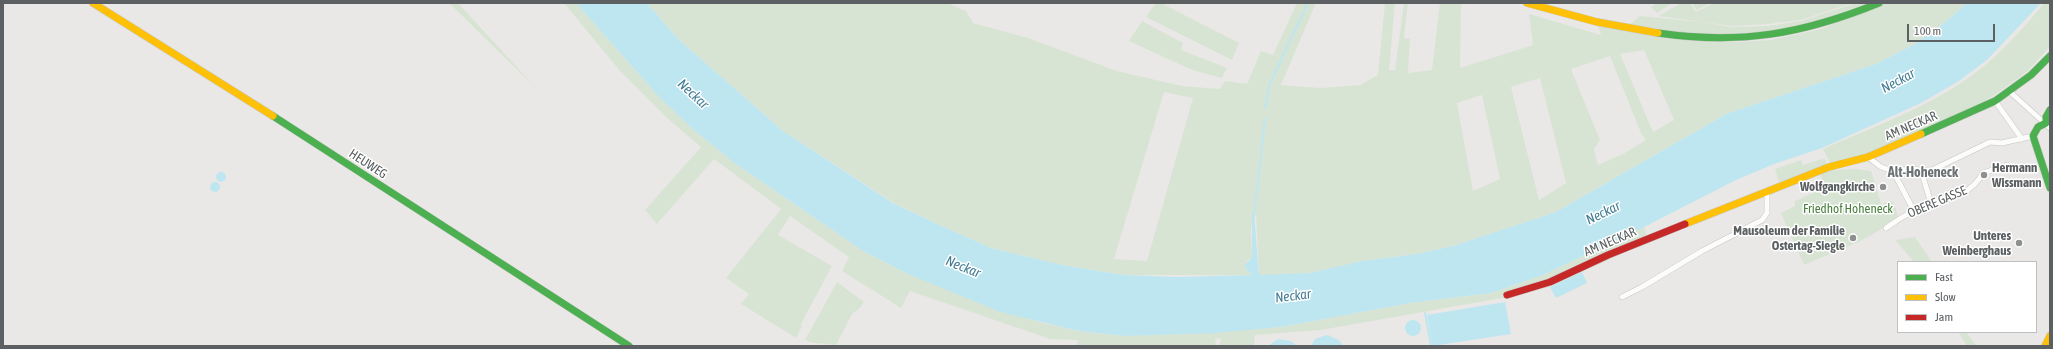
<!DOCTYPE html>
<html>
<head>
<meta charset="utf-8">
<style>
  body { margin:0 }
  #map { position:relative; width:2053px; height:349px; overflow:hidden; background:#eae8e6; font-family:"Asap Condensed",sans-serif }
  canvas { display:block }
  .frame { position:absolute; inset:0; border:4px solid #5c6062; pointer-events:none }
  .legend { position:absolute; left:1897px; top:261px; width:140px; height:72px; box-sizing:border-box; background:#fff; border:1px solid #bebfc0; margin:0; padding:5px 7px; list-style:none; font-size:12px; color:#5c6062 }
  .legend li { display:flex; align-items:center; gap:8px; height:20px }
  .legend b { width:20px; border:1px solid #bebfc0 }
  .scale { position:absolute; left:1907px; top:24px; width:88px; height:18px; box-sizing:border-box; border:2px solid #5c6062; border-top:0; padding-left:5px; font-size:12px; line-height:14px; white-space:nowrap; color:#5c6062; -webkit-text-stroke:3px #fff; paint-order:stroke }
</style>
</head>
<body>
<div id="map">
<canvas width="2053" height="349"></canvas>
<div class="frame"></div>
<ul class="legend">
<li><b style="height:5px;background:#4caf50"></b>Fast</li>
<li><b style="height:5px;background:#ffc107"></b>Slow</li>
<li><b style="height:5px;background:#c62828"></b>Jam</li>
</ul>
<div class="scale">100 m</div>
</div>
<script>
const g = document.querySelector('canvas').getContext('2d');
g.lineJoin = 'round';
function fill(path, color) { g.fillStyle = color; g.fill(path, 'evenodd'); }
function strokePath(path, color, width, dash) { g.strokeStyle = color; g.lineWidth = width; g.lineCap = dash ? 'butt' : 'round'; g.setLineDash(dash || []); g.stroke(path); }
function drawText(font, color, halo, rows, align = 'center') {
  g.font = font + ' "Asap Condensed",sans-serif'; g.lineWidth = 3; g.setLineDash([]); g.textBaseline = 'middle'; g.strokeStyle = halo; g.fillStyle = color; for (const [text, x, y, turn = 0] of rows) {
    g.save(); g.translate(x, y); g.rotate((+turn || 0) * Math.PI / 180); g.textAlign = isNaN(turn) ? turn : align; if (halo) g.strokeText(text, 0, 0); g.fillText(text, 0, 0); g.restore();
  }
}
fill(new Path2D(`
  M 449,3 L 458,3 L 535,87 Z
  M 564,3 L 576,3 L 660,98 L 694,130 L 733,162 L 863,251 L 908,274 L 1039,322 L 1079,331 L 1125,336 L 1281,327 L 1410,303 L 1491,293 L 1543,275 L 1644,227 L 1647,237 L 1626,246 L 1628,251 L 1548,287 L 1508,297 L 1321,330 L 1255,335 L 1254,346 L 1219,346 L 1221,338 L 1215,339 L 1216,346 L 1077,346 L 1078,340 L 1050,339 L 910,291 L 901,308 L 842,271 L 849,257 L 790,216 L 778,235 L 832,266 L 801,324 L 802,326 L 796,338 L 741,304 L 749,294 L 726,278 L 781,209 L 714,159 L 657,224 L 645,210 L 701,147 L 667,118 L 620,71 Z
  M 647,3 L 947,3 L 966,11 L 973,23 L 1028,38 L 1117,71 L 1182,86 L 1220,89 L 1225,81 L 1247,84 L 1261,51 L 1273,55 L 1297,3 L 1316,3 L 1281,85 L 1320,88 L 1360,85 L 1378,75 L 1385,3 L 1395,3 L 1389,70 L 1395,70 L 1404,3 L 1408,3 L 1404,38 L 1410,39 L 1408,73 L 1432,70 L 1440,3 L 1461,3 L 1460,68 L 1533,45 L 1529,14 L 1601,35 L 1598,26 L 1669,39 L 1736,42 L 1771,40 L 1821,29 L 1885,3 L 1967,3 L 1944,23 L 1915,44 L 1876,64 L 1726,114 L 1556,212 L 1453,246 L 1417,254 L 1362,261 L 1310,273 L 1264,276 L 1259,275 L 1256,214 L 1251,228 L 1252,257 L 1247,261 L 1246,270 L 1252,275 L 1124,275 L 1062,265 L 991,248 L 933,222 L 894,203 L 783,131 L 678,39 ZM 1644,50 L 1674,120 L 1653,132 L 1620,54 ZM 1610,56 L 1641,133 L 1646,140 L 1623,154 L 1598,165 L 1594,149 L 1600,140 L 1571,69 ZM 1540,78 L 1566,183 L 1539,200 L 1511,87 ZM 1164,92 L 1193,98 L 1147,261 L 1114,259 ZM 1482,95 L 1500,179 L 1473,191 L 1457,103 Z
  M 1156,3 L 1161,3 L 1239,43 L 1232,60 L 1146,17 Z
  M 1657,3 L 1672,3 L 1657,13 L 1651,7 Z
  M 1681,3 L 1690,3 L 1696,12 L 1714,3 L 1852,3 L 1801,20 L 1767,24 L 1732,26 L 1659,16 Z
  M 1692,3 L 1711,3 L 1697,10 Z
  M 1856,3 L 1868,3 C 1820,28 1759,37 1705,34 C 1680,33 1654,28 1630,24 L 1640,16 L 1702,22 L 1732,27 L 1767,26 L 1801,21 Z
  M 2044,3 L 2050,3 L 2050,46 L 2028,71 L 1979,106 L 1869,153 L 1831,165 L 1823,149 C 1880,124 1943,102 1990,61 C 2009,44 2028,23 2044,3 Z
  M 1142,21 L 1183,43 L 1181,50 L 1227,68 L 1222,78 L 1192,70 L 1129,41 Z
  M 1825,158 L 1827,166 L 1779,182 L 1775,169 L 1801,160 L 1803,165 Z
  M 1857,169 L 1871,171 L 1884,213 L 1884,203 L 1893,201 L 1898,216 C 1872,240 1836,251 1804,265 L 1781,213 L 1795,206 L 1795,201 L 1824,188 L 1820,173 L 1833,170 Z
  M 1915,237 L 1932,262 L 1914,262 L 1895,240 Z
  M 837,282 L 864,302 L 860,308 L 852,314 L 836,345 C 826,343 813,345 805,340 Z
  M 1958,332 L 1966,332 L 1976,345 L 1967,346 Z`), '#d8e4d3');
fill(new Path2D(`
  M 576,3 L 647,3 L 678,39 L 783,131 L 893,203 L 933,222 L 991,248 L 1062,265 L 1124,275 L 1178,277 L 1252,275 L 1246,270 L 1245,265 L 1252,257 L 1252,213 L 1254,212 L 1259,275 L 1310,273 L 1362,261 L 1417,254 L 1453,246 L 1556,212 L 1726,114 L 1876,64 L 1915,44 L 1944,23 L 1967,3 L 2041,3 L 1987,60 L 1959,81 L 1921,103 L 1822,148 L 1774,164 L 1736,180 L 1644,227 L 1543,275 L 1491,293 L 1410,303 L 1281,327 L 1215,333 L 1125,336 L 1079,331 L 1000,312 L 908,274 L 863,251 L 733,162 L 694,130 L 660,98 Z
  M216 177a5 5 0 1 1 10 0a5 5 0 1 1-10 0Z
  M210 187a5 5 0 1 1 10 0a5 5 0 1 1-10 0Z
  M 1582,272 L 1587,283 L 1556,298 L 1550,287 Z
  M 1505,302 L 1511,334 L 1432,346 L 1427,315 Z
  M1405 328a8 8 0 1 1 16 0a8 8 0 1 1-16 0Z
  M 1327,335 L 1339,340 L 1343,346 L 1311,346 L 1315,339 Z
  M 1278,339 L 1291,341 L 1297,346 L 1268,346 Z`), '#bee6f0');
strokePath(new Path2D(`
  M 1265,108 L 1269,85 L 1308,3
  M 1254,215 L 1265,119
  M 1425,313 L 1431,346`), '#bee6f0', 2);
const street = new Path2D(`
  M 2009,91 L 2050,128
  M 1995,101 L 2022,139
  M 1868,157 L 1881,167 L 1893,171 L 1910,169 L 1930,171 L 1990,142 L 2002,143 L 2033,136
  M 1921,170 L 1932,207
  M 1893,171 L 1914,211
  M 1886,228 C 1895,222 1903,216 1912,212 C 1937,201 1968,200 1983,173 L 2007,165
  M 1622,297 L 1642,287 L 1702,251 L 1762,220 L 1767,213 L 1767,191`);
const fast = new Path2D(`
  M 1658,33 C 1740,45 1803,34 1879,3
  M 2050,110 L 2046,117 L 2046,123 L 2038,127 L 2033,136 L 2050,188
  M 273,116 L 629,346
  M 1921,134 L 1995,101 L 2031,75 L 2050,56`);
const slow = new Path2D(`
  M 93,3 L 273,116
  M 1527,3 L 1597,22 L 1658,33
  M 1685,224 L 1829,167 L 1868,157 L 1921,134
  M 2045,346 L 2050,336`);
const jam = new Path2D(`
  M 1507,295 L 1550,282 L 1608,255 L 1685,224`);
strokePath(street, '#c7c6c5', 6);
strokePath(fast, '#c6c6c6', 8);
strokePath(slow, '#c6c6c6', 8);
strokePath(jam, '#c6c6c6', 8);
strokePath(street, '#fcfcfb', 5);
strokePath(fast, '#4caf50', 7);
strokePath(slow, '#ffc107', 7);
strokePath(jam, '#c62828', 7);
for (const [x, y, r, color] of [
  [1984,175,4,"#8e9090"],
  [1883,187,4,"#8e9090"],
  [1853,238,4,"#8e9090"],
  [2019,243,4,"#8e9090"]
]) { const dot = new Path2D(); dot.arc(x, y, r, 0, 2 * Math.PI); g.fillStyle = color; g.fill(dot); strokePath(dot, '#fff', 1.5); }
drawText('13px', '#5c6062', '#fff', [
  ["AM NECKAR",1911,126,-23],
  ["HEUWEG",368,164,33],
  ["OBERE GASSE",1937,202,-23],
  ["AM NECKAR",1610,242,-23]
]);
drawText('bold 13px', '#5c6062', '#fff', [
  ["Hermann",1992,168,"left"],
  ["Wissmann",1992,183,"left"],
  ["Wolfgangkirche",1875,187],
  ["Mausoleum der Familie",1845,231],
  ["Ostertag-Siegle",1845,246],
  ["Unteres",2011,236],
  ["Weinberghaus",2011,251]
], 'right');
drawText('13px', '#497f3e', '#fff', [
  ["Friedhof Hoheneck",1848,209]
]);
drawText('italic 14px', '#437d94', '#fff', [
  ["Neckar",1898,81,-28],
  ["Neckar",693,94,43],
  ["Neckar",1603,213,-26],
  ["Neckar",963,267,22],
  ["Neckar",1293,296,-7]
]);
drawText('bold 14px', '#6d7274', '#fff', [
  ["Alt-Hoheneck",1923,173]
]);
</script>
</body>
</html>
